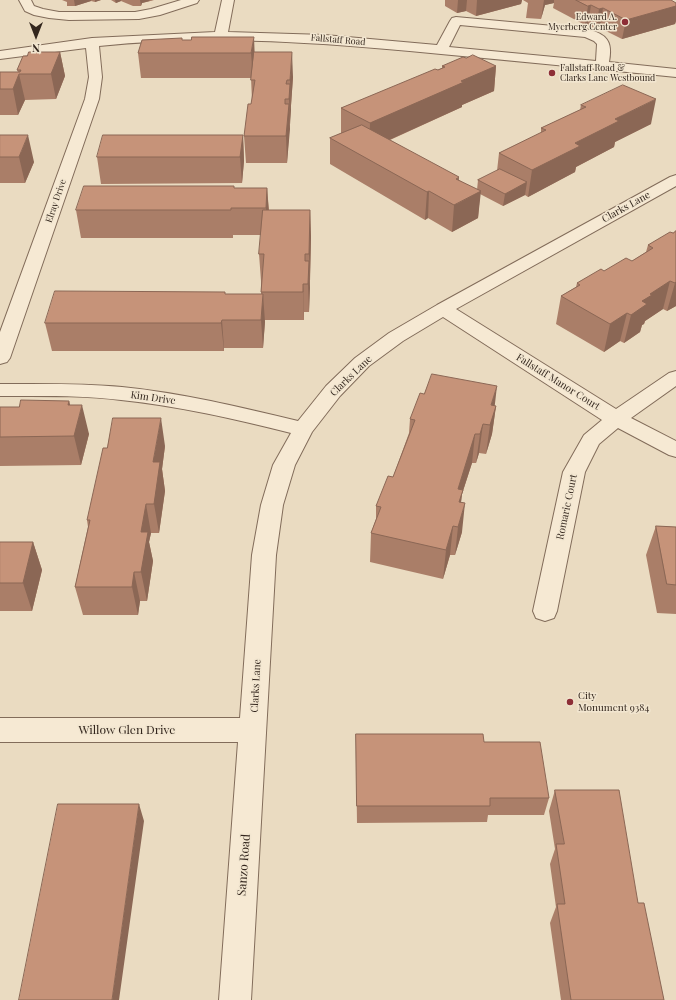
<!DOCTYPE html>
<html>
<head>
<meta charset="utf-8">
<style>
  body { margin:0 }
  #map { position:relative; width:676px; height:1000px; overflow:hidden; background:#eadbc1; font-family:"Playfair Display",serif }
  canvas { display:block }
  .north { position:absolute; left:16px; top:16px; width:40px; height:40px; -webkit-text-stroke:3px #f2e6d0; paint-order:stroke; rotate:180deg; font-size:11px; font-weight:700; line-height:16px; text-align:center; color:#33261d }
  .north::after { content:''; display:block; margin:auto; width:14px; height:18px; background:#33261d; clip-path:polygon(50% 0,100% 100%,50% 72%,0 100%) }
</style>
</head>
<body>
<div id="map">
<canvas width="676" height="1000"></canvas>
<div class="north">N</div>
</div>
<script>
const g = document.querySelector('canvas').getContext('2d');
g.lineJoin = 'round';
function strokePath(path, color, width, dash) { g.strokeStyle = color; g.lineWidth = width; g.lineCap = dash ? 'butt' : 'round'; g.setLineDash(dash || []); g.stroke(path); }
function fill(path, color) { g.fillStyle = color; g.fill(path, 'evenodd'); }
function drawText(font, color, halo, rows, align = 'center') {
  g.font = font + ' "Playfair Display",serif'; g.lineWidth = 3; g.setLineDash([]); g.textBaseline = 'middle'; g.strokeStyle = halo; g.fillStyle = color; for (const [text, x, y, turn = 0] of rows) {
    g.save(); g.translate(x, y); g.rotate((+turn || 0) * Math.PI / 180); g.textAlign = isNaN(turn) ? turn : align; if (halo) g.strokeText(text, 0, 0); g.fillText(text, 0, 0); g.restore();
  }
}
const minor = new Path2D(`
  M 19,0 L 31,0 L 34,6 L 43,9 L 59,12 L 135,12 L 151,9 L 181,0 L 199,0 L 197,3 L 160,15 L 139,19 L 69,20 L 49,18 L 34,15 L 25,11 Z
  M 222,0 L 234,0 L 228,32 L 325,35 L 437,45 L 450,21 L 452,18 L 456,17 L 586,29 C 607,34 613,41 609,62 L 676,69 L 676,77 C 598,69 519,61 441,54 C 325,43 216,34 99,46 L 102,77 L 99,99 L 10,358 L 7,362 L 0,364 L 0,332 L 85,99 L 89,77 L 86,48 L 0,59 L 0,51 L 92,38 L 215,32 ZM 460,25 L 585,37 L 594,41 L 597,44 L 596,61 L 449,47 Z
  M 676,175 L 676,186 L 456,309 L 616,409 L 669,373 L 676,371 L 676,386 L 631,418 L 676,441 L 676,457 L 669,455 L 618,428 L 599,444 L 585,472 L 557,611 L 554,618 L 545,621 L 536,618 L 533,611 L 563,472 L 584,435 L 602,420 L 443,317 L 403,341 L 369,366 L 340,396 L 312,432 L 295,465 L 283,505 L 276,555 L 251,1000 L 219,1000 L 238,742 L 0,742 L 0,718 L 240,718 L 252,555 L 261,505 L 273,465 L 291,433 C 235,419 179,406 121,400 C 81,395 40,396 0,396 L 0,384 C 41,384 81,383 122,387 C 182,393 240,407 298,421 L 326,386 L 355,358 L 389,333 L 437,305 L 670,177 Z`);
strokePath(minor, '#826c5a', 2);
fill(minor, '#f6e9d3');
fill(new Path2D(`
  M 62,0 L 101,0 L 95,2 L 91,1 L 75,6 L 67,6 L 67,2 Z
  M 111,0 L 154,0 L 151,1 L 150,1 L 142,3 L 141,6 L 133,6 L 121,1 L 116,3 Z
  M 445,0 L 522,0 L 521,4 L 476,16 L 466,11 L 457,13 L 445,6 Z
  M 523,0 L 627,0 L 676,3 L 676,21 L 675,24 L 622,39 L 600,28 L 596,29 L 588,25 L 585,25 L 553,8 L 554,3 L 545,5 L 541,19 L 526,18 L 528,3 Z
  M 182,40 L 254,52 L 293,77 L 287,163 L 246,163 L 244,136 L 252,100 L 251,78 L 141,78 L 138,53 Z
  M 60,52 L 65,76 L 56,99 L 25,100 L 18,115 L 0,115 L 0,72 L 18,72 L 17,70 L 27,56 Z
  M 466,58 L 496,66 L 494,91 L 462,105 L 462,107 L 390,140 L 459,180 L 477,190 L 478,180 L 497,171 L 499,153 L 541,133 L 541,128 L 580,110 L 581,105 L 651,124 L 615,142 L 614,147 L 576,167 L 575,172 L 528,197 L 525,195 L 503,206 L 480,194 L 478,218 L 452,232 L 428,218 L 425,220 L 330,164 L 330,138 L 341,133 L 341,108 L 442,68 L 442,66 Z
  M 0,135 L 34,162 L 25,183 L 0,183 Z
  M 243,135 L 244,161 L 242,183 L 101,184 L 97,157 Z
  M 234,188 L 267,188 L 269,210 L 310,210 L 311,237 L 309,312 L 304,312 L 304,320 L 265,320 L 263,348 L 224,348 L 224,351 L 52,351 L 45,323 L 225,294 L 261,294 L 261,281 L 259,254 L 261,235 L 233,235 L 233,238 L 81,238 L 76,210 Z
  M 676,231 L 676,306 L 667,311 L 663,309 L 645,321 L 644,324 L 642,325 L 640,332 L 624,343 L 620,341 L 604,352 L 556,324 L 561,296 L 576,287 L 577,283 L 604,271 L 632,261 L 646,252 L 648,245 Z
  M 69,401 L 70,405 L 89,434 L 81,465 L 0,466 L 0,407 L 19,407 Z
  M 495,406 L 496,406 L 492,434 L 486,454 L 479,453 L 476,463 L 472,463 L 462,494 L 461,502 L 462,532 L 455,555 L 450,555 L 443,579 L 370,562 L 371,533 L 376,519 L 376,506 L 393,477 L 409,433 L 410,419 Z
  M 165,446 L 162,469 L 165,491 L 159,533 L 151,533 L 149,542 L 153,561 L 147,601 L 140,601 L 138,615 L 83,615 L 75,587 L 88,527 L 87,520 Z
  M 656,526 L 676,527 L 676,614 L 657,613 L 646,555 Z
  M 0,542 L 33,542 L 42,570 L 32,611 L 0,611 Z
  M 356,734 L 484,742 L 549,798 L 544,815 L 488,815 L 487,822 L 357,823 L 356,752 Z
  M 555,790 L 638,903 L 664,1000 L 561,1000 L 550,923 L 556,907 L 550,864 L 555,849 L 549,811 Z`), '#aa7e68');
fill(new Path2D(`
  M 74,0 L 91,0 L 91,1 L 75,6 Z
  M 95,0 L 101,0 L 95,2 Z
  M 115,0 L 121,0 L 121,1 L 116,3 Z
  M 140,0 L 149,0 L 150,1 L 142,3 L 141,6 Z
  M 458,0 L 467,0 L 466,11 L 457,13 Z
  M 477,0 L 522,0 L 521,4 L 476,16 Z
  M 544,0 L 554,0 L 554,3 L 545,5 L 541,19 Z
  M 591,5 L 588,25 L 585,25 L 588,6 Z
  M 676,6 L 676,21 L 675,24 L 622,39 L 626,20 Z
  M 603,8 L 600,28 L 596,29 L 599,9 Z
  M 254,37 L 255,62 L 253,78 L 251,53 Z
  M 60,52 L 65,76 L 56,99 L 51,74 Z
  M 292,52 L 293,77 L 291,105 L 290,80 Z
  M 496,66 L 494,91 L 462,105 L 462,107 L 369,149 L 370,123 L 461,81 Z
  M 19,74 L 25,100 L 18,115 L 13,89 Z
  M 290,84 L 291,110 L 290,125 L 289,99 Z
  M 656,99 L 651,124 L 615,142 L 614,147 L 576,167 L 575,172 L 528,197 L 532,170 L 615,119 Z
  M 289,104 L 290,129 L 287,163 L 286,136 Z
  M 28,135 L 34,162 L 25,183 L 19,157 Z
  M 243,135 L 244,161 L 242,183 L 240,157 Z
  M 459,177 L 457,204 L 481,191 L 478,218 L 452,232 L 456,179 Z
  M 527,182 L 525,195 L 503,206 L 505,194 Z
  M 267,188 L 269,215 L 267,235 L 266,208 Z
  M 429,191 L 428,218 L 425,220 L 427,192 Z
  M 310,210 L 311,237 L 310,282 L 309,254 Z
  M 309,261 L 310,288 L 309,312 L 308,284 Z
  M 670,281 L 663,309 L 645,321 L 644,324 L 642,325 L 640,332 L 624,343 L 631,315 L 642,301 L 650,294 Z
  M 676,282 L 676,306 L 667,311 L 675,283 Z
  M 303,284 L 304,312 L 304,320 L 303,292 Z
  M 263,294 L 265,322 L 263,348 L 261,320 Z
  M 627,313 L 620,341 L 604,352 L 610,324 Z
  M 222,320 L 224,348 L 224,351 L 221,323 Z
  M 497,386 L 494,412 L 496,406 L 492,434 L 486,454 L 490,425 L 491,405 Z
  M 69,401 L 76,428 L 82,405 L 89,434 L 81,465 L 74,436 L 68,405 Z
  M 161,418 L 165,446 L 162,469 L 165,491 L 159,533 L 154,504 L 153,462 Z
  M 483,424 L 479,453 L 476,463 L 480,434 Z
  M 475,434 L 472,463 L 462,494 L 459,518 L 458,489 Z
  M 465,503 L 462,532 L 455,555 L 458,527 Z
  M 146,504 L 151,533 L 149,542 L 153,561 L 147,601 L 141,572 L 141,532 Z
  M 453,526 L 450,555 L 443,579 L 446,550 Z
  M 33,542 L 42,570 L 32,611 L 23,583 Z
  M 134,572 L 140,601 L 138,615 L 132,587 Z
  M 139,804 L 144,821 L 119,1000 L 112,1000 Z`), '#8b6755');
const building = new Path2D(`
  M 576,0 L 671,0 L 676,3 L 676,6 L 626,20 L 603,8 L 599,9 L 591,5 L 588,6 Z
  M 192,37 L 254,37 L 251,53 L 138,53 L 142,40 L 182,38 L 182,40 L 191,40 Z
  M 29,52 L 60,52 L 51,74 L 19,74 L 13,89 L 0,89 L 0,72 L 20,72 L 21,70 L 17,70 L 23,56 L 27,56 Z
  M 254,52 L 292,52 L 290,80 L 287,80 L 286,84 L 290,84 L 289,99 L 285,99 L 285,104 L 289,104 L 286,136 L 244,136 L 248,104 L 251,104 L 255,80 L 251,80 Z
  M 473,55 L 496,66 L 461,81 L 464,82 L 370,123 L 341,108 L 435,69 L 438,70 L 445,67 L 442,66 L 463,57 L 466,58 Z
  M 623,85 L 656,99 L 615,119 L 619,121 L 575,143 L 580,146 L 532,170 L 499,153 L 546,130 L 541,128 L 586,107 L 581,105 Z
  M 362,125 L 459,177 L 456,179 L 481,191 L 454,205 L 429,191 L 427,192 L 330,138 Z
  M 0,135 L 28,135 L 19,157 L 0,157 Z
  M 103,135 L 243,135 L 240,157 L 97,157 Z
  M 500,169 L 527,182 L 505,194 L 478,180 Z
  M 84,186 L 234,186 L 234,188 L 267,188 L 266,208 L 231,208 L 231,210 L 76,210 Z
  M 263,210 L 310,210 L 309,254 L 305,254 L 305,261 L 309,261 L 308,284 L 303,284 L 303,292 L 261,292 L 264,254 L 259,254 Z
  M 676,231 L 676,282 L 675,283 L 670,281 L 650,294 L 652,295 L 642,301 L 647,304 L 631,315 L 627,313 L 610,324 L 561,296 L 580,285 L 577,283 L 601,269 L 604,271 L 626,258 L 632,261 L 653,248 L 648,245 L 670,232 L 673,233 Z
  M 55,291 L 225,292 L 225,294 L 263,294 L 261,320 L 222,320 L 221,323 L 45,323 Z
  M 432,374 L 497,386 L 491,405 L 496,406 L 490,425 L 483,424 L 480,434 L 475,434 L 458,489 L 463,490 L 459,502 L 465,503 L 458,527 L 453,526 L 446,550 L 371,533 L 381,507 L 376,506 L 388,476 L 393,477 L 415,420 L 410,419 L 420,393 L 424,394 Z
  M 21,400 L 69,401 L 68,405 L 82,405 L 74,436 L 0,437 L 0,407 L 19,407 Z
  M 113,418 L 161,418 L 153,462 L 160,462 L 154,504 L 146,504 L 141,532 L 148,532 L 141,572 L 134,572 L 132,587 L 75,587 L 90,520 L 87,520 L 103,448 L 107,448 Z
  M 656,526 L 676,527 L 676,585 L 667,584 Z
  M 0,542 L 33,542 L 23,583 L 0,583 Z
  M 356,734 L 483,734 L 484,742 L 540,742 L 549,798 L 490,798 L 490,806 L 357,806 Z
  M 555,790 L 619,790 L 638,903 L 644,903 L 664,1000 L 571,1000 L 557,904 L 565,904 L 556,844 L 564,844 Z
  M 58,804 L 139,804 L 112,1000 L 19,1000 Z`);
fill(building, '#c69379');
strokePath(building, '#8b6755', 1);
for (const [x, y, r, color] of [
  [625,22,4,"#8d2e36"],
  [552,73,4,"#8d2e36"],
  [570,702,4,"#8d2e36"]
]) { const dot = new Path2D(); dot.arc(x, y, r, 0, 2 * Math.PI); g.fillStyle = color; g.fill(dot); strokePath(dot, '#f2e6d0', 1.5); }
drawText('9px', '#33261d', '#f2e6d0', [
  ["Edward A.",617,17],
  ["Myerberg Center",617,27],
  ["Fallstaff Road &",560,68,"left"],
  ["Clarks Lane Westbound",560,78,"left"]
], 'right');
drawText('9px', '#33261d', '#f2e6d0', [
  ["Fallstaff Road",338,40,5],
  ["Elray Drive",56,201,-71]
]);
drawText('10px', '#33261d', '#f2e6d0', [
  ["Clarks Lane",626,207,-29],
  ["Clarks Lane",351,376,-44],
  ["Fallstaff Manor Court",558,382,32],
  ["Kim Drive",153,398,8],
  ["Romaric Court",567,507,-78],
  ["Clarks Lane",256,686,-87]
]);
drawText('10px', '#33261d', '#f2e6d0', [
  ["City",578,696],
  ["Monument 9384",578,708]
], 'left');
drawText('12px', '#33261d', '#f2e6d0', [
  ["Willow Glen Drive",127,730],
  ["Sanzo Road",244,865,-86]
]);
</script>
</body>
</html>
